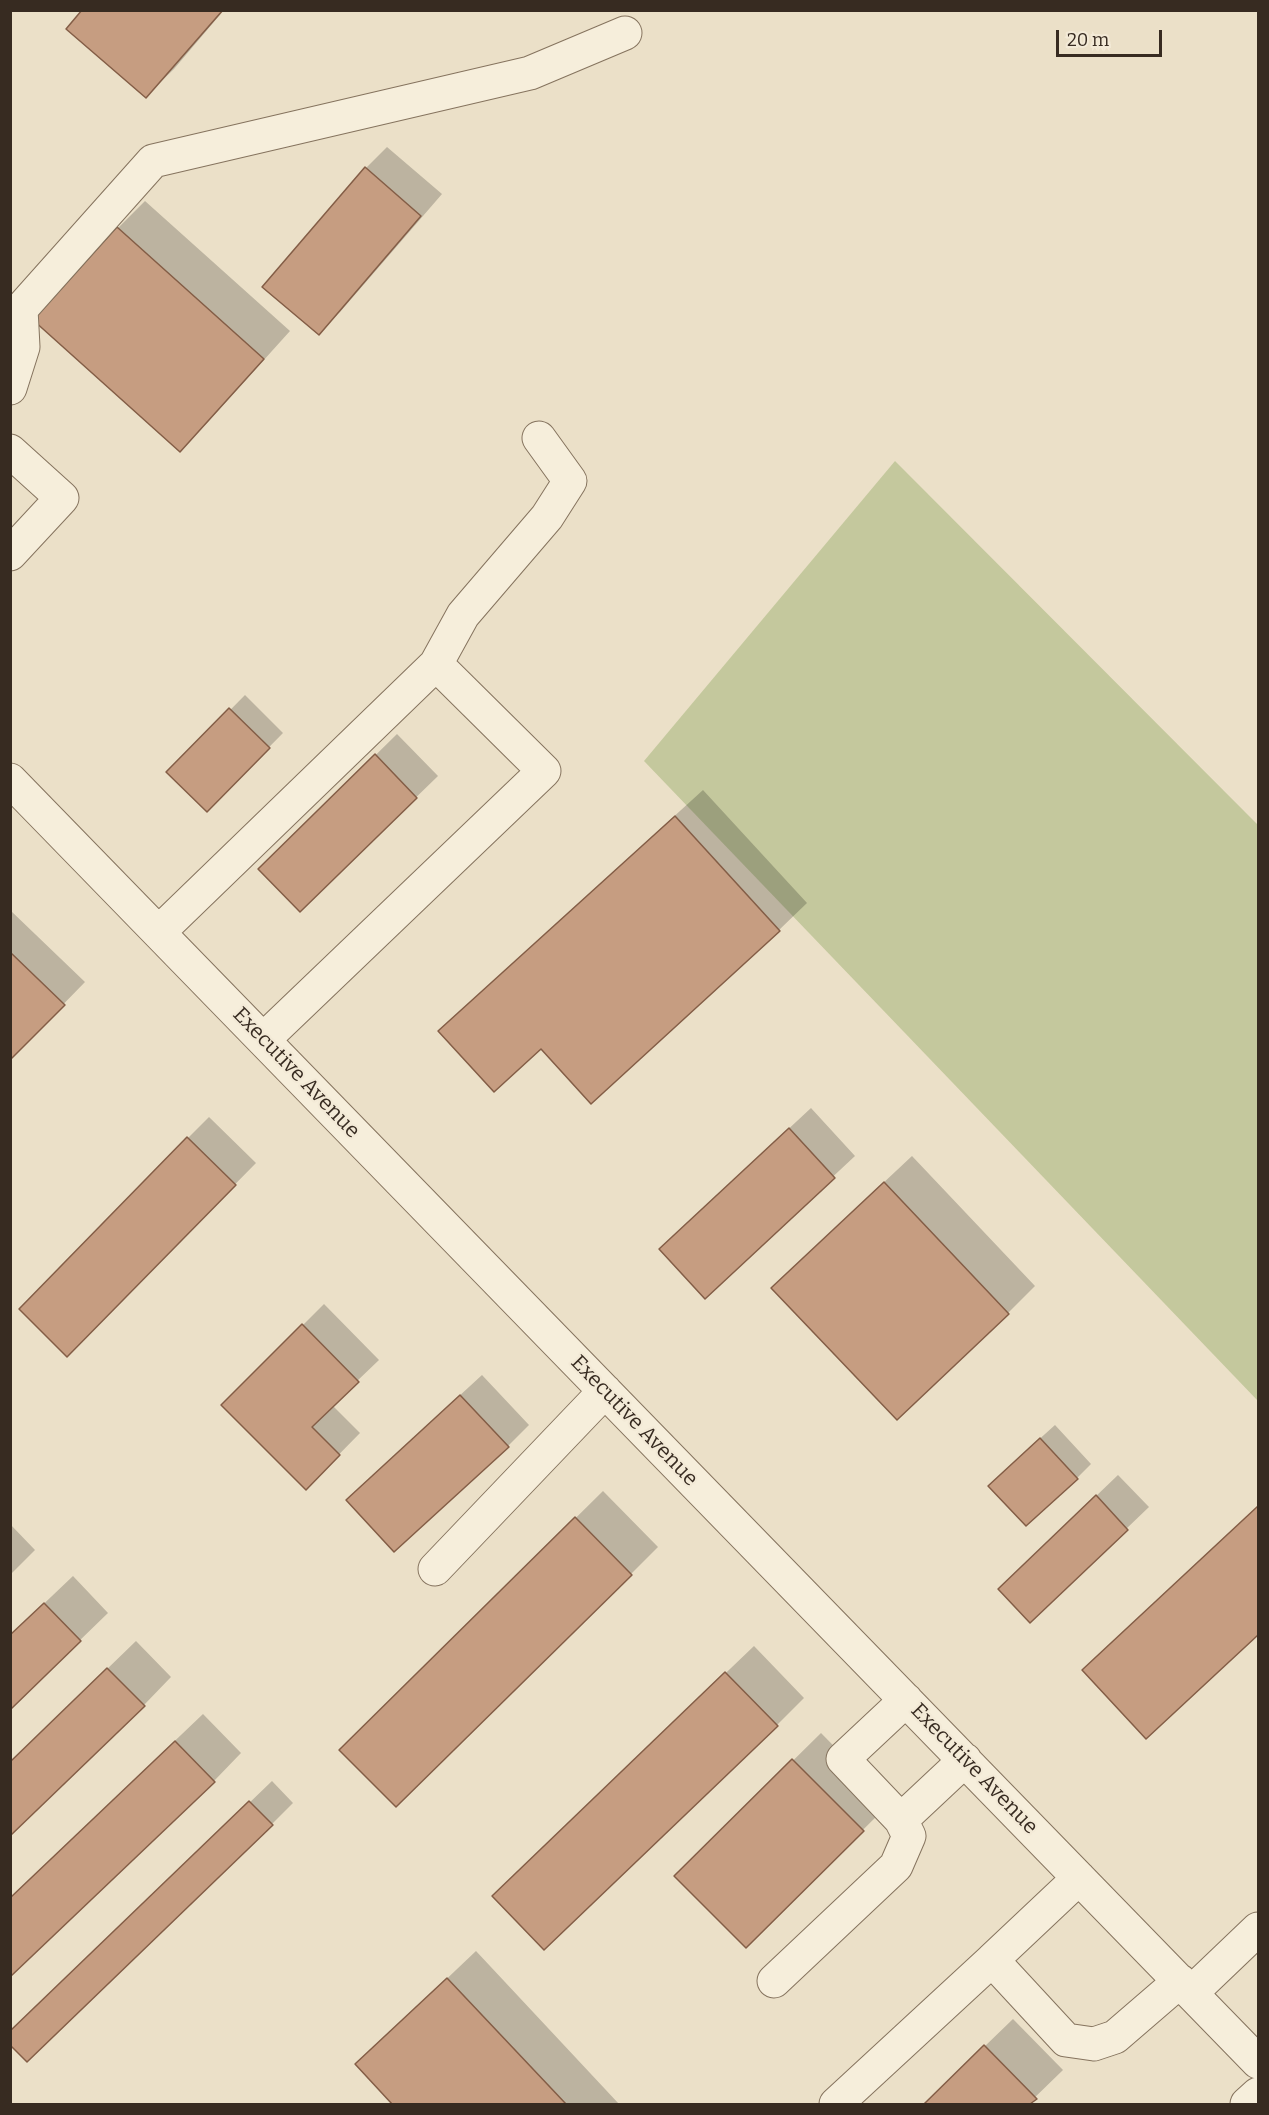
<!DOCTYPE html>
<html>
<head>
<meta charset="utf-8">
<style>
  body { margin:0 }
  #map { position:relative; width:1269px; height:2115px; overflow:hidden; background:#ebe0c8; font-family:Bitter,serif }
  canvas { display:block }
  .frame { position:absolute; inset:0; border:12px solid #372b21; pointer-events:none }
  .scale { position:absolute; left:1056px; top:30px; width:106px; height:27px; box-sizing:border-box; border:3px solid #372b21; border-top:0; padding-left:8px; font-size:18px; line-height:21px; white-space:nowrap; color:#372b21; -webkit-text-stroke:4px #f3ead7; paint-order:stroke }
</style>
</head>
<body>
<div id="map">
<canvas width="1269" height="2115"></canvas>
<div class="frame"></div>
<div class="scale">20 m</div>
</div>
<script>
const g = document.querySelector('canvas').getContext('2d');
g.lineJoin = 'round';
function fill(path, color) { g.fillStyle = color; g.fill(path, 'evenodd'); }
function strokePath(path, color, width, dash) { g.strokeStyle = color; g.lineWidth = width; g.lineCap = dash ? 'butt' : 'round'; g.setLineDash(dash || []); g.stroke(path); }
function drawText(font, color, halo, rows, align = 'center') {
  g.font = font + ' Bitter,serif'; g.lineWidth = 4.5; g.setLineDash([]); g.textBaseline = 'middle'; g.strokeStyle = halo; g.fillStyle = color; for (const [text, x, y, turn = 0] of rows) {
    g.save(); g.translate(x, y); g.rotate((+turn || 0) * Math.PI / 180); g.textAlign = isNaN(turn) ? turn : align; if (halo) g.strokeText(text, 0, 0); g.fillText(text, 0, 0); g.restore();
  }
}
fill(new Path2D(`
  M 895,461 L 1258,825 L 1258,1401 L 644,761 Z`), '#c4c89d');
fill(new Path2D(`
  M 84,10 L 224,10 L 174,69 L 146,96 Z
  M 387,147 L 442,194 L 340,312 L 318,333 L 366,168 Z
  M 145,201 L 290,331 L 207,423 L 180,450 L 118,228 Z
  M 245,695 L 283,733 L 207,810 L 169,772 Z
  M 397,734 L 438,776 L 300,910 L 260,869 Z
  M 703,790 L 807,903 L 779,930 L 591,1102 L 541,1047 L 440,1031 L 468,1004 Z
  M 10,910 L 85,982 L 10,1059 Z
  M 811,1108 L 855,1156 L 705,1296 L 682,1228 Z
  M 209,1117 L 256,1163 L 67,1355 L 188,1138 Z
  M 912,1156 L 1035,1286 L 1008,1313 L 801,1260 Z
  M 324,1304 L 379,1360 L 332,1405 L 360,1433 L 306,1488 L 223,1405 Z
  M 482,1375 L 529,1425 L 508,1446 L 369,1479 Z
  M 1055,1425 L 1091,1464 L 1077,1478 L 1004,1471 Z
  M 1118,1475 L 1149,1507 L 1030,1621 L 1021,1568 Z
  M 603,1491 L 658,1547 L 631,1574 L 341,1750 Z
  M 1258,1506 L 1258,1633 L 1146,1737 L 1084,1670 Z
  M 10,1524 L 35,1550 L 10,1575 Z
  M 73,1576 L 108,1613 L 10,1708 L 10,1636 Z
  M 136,1641 L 171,1677 L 144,1705 L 10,1763 Z
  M 754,1646 L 804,1698 L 777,1725 L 522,1868 Z
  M 203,1714 L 241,1753 L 214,1781 L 10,1898 Z
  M 821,1733 L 890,1803 L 746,1946 L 676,1876 Z
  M 272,1781 L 293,1803 L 272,1824 L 27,2017 Z
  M 476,1951 L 619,2104 L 394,2104 L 357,2064 Z
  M 1013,2019 L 1063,2070 L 1028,2104 L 925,2104 Z`), '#0003');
const building = new Path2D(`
  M 82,10 L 223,10 L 146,98 L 66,29 Z
  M 365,167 L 421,216 L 319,335 L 262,287 Z
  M 117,227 L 264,359 L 180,452 L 33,320 Z
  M 229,708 L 270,748 L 207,812 L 166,772 Z
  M 375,754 L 417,798 L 300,912 L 258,869 Z
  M 675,816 L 780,931 L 591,1104 L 541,1049 L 494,1092 L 438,1031 Z
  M 10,952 L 65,1005 L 10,1060 Z
  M 789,1128 L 835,1178 L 705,1299 L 659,1249 Z
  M 187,1137 L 236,1185 L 67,1357 L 19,1309 Z
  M 884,1182 L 1009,1314 L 897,1420 L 771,1288 Z
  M 302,1324 L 359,1382 L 312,1427 L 340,1455 L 306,1490 L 221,1405 Z
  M 460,1395 L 509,1447 L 394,1552 L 346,1500 Z
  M 1040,1438 L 1078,1479 L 1026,1526 L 988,1486 Z
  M 1096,1495 L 1128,1530 L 1030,1623 L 998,1589 Z
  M 1258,1506 L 1258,1635 L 1146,1739 L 1082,1670 Z
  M 575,1517 L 632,1575 L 396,1807 L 339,1750 Z
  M 44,1603 L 81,1641 L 10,1710 L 10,1635 Z
  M 107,1668 L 145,1706 L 10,1836 L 10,1762 Z
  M 725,1672 L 778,1726 L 544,1950 L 492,1896 Z
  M 175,1741 L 215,1782 L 10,1977 L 10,1898 Z
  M 792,1759 L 864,1831 L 746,1948 L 674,1876 Z
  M 249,1801 L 273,1825 L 27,2062 L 10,2045 L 10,2031 Z
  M 447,1978 L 566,2104 L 392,2104 L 355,2064 Z
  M 984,2045 L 1037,2099 L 1030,2104 L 924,2104 Z`);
fill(building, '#c69d81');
strokePath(building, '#835d46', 1.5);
const minor = new Path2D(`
  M 10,388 L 23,347 L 21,309 L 153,161 L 530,73 L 625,33
  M 10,451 L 62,498 L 10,554
  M 436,664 L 463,615 L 547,517 L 570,481 L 539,438
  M 10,780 L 1258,2062
  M 159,932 L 436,664 L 544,771 L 263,1040
  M 435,1569 L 605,1391
  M 906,1700 L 843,1759 L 901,1820 L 965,1760
  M 1079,1878 L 992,1960 L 1066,2040 L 1094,2044 L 1115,2037 L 1180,1981
  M 774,1981 L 896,1866 L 909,1836 L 901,1820
  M 1191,1993 L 1258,1929
  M 836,2104 L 992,1960
  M 1247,2104 L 1258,2094`);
strokePath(minor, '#85735e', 35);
strokePath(minor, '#f6eedb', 33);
drawText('21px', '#372b21', '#f3ead7', [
  ["Executive Avenue",296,1073,46],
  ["Executive Avenue",634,1421,46],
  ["Executive Avenue",974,1769,46]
]);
</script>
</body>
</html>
